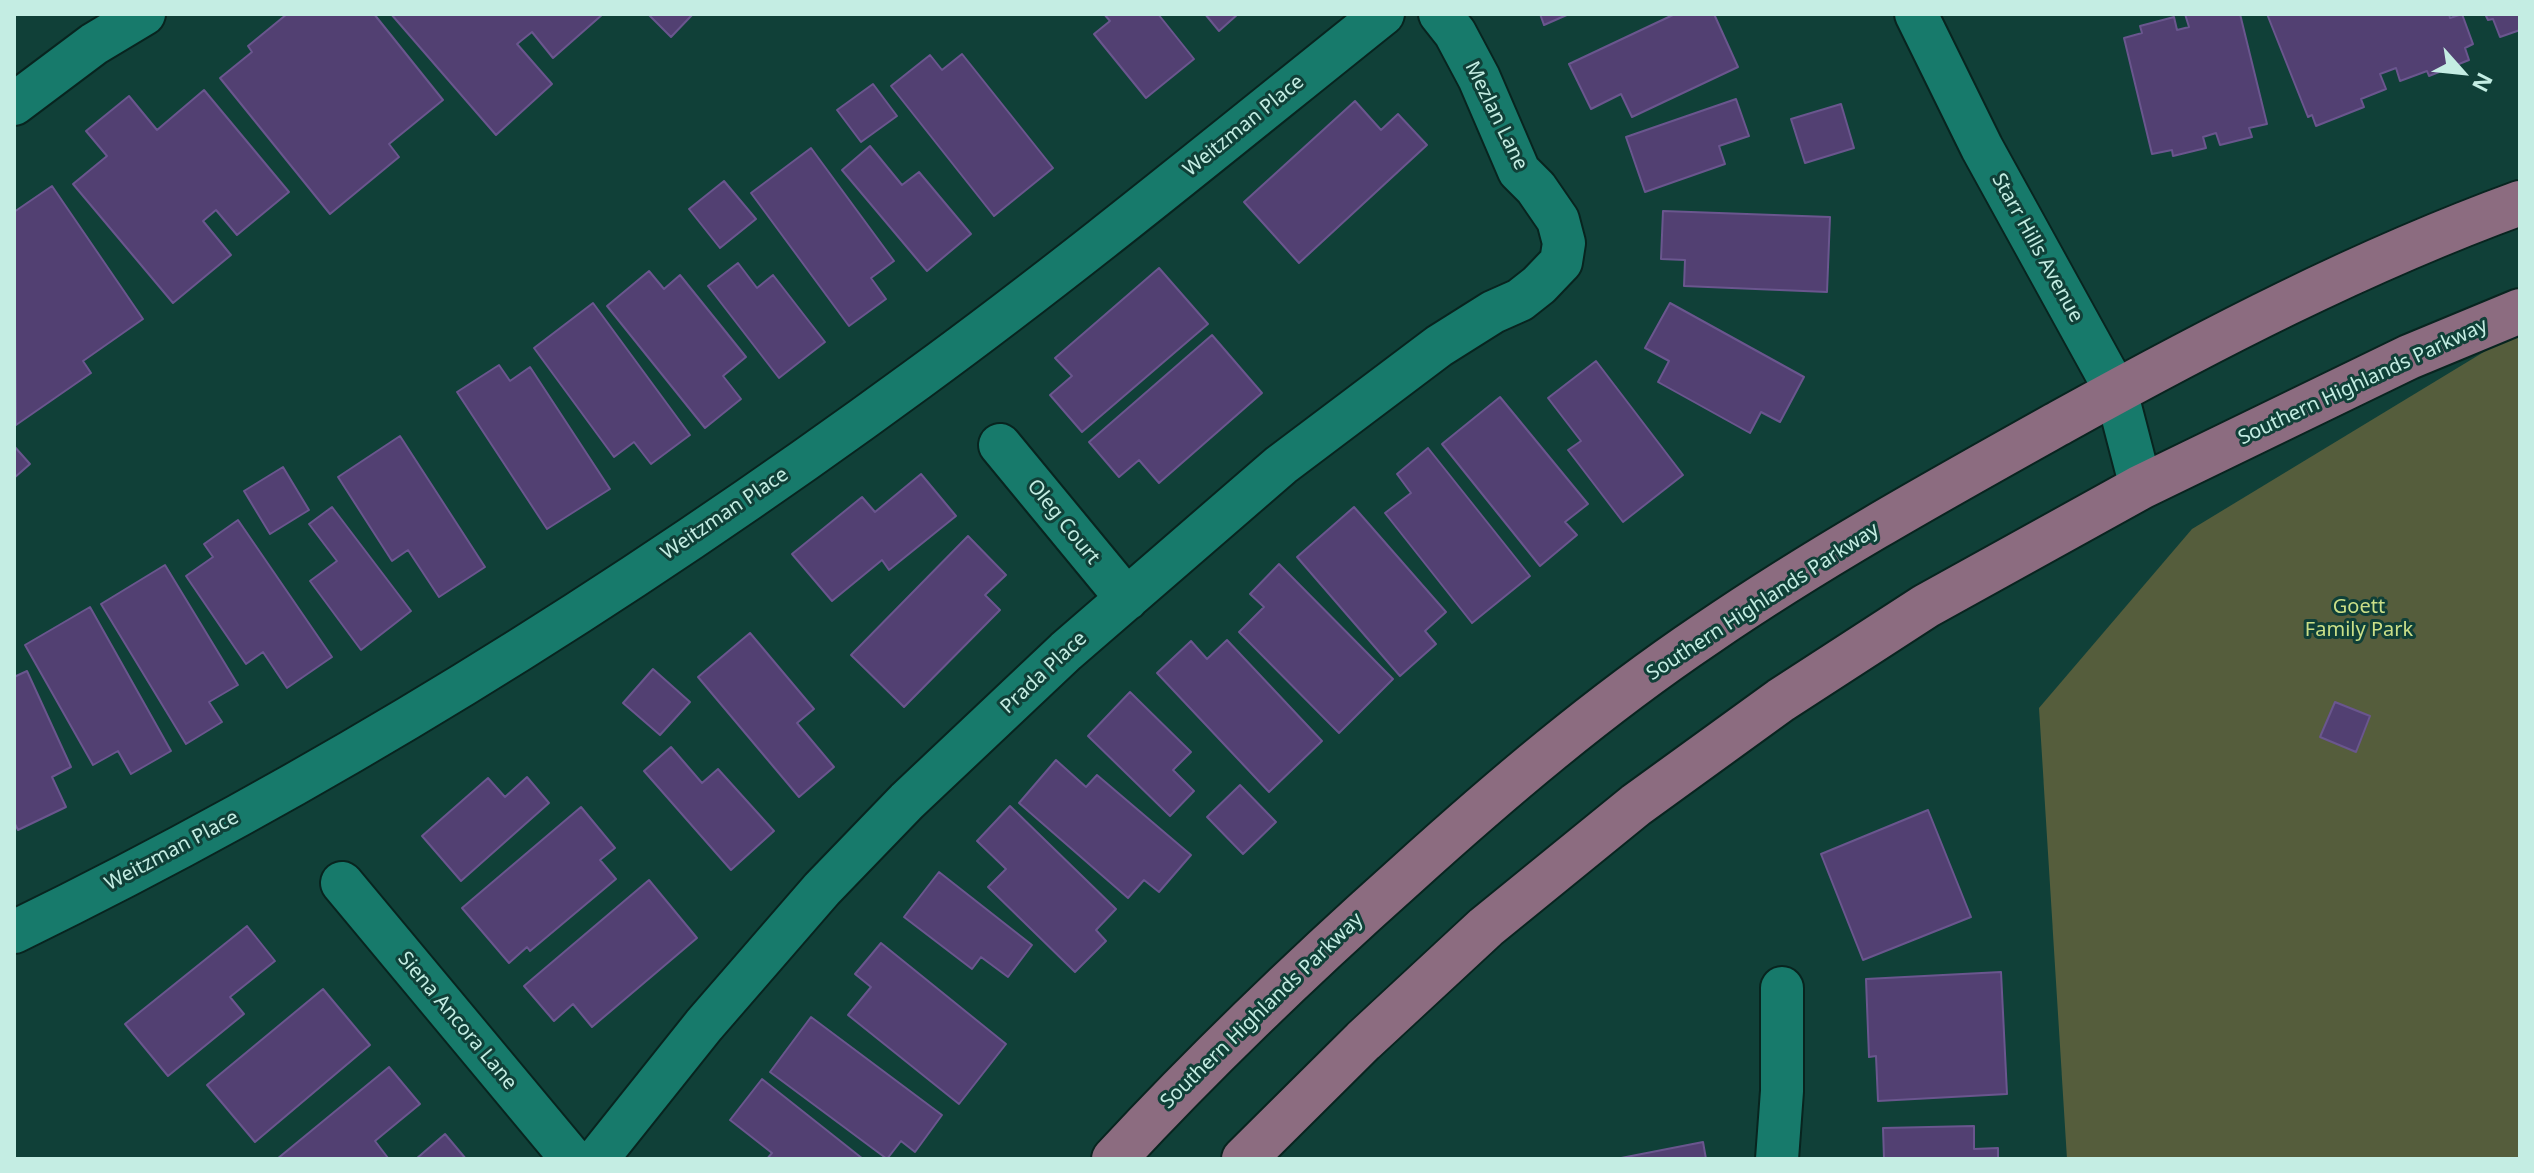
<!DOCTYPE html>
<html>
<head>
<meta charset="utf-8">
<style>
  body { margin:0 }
  #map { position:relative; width:2534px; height:1173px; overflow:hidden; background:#104038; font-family:"Noto Sans",sans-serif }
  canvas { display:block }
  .frame { position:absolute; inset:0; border:16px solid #c4ede3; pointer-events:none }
  .north { position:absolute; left:2422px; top:32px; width:80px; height:80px; -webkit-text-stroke:6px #104038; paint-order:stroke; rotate:117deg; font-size:22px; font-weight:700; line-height:32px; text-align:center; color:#c4ede3 }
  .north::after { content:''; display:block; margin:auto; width:28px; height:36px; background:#c4ede3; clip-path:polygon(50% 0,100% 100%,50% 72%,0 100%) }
</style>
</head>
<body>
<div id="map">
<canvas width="2534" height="1173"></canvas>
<div class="frame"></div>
<div class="north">N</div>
</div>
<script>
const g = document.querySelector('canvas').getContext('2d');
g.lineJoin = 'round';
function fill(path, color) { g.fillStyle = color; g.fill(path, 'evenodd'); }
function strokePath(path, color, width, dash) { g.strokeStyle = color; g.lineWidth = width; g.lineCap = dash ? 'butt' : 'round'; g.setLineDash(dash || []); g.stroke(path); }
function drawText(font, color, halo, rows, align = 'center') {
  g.font = font + ' "Noto Sans",sans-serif'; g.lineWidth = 6; g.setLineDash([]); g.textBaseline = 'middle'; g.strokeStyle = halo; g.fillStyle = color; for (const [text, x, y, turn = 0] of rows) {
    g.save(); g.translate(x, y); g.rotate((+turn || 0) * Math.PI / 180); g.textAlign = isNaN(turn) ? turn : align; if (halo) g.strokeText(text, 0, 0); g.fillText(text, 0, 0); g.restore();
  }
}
fill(new Path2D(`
  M 2520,330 L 2520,1159 L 2067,1159 L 2039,708 L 2192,529 Z`), '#555d3c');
const building = new Path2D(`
  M 287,14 L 374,14 L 443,100 L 389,144 L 399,157 L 330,214 L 220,78 L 252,52 L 248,46 Z
  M 391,14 L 603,14 L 553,58 L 532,32 L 517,44 L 552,84 L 496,135 Z
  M 648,14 L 693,14 L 671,37 Z
  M 1104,14 L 1158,14 L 1194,59 L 1146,98 L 1094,34 L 1110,21 Z
  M 1205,14 L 1238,14 L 1219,31 Z
  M 1540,14 L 1569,14 L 1544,25 Z
  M 1675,14 L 1714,14 L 1738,67 L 1632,117 L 1621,94 L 1591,109 L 1569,64 Z
  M 2185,14 L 2240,14 L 2267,124 L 2249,128 L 2252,137 L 2220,145 L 2216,133 L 2203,137 L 2206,148 L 2173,156 L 2172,150 L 2152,154 L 2124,38 L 2142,33 L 2140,26 L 2174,17 L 2177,30 L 2189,27 Z
  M 2267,14 L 2449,14 L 2450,18 L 2462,14 L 2473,44 L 2465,48 L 2469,60 L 2429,76 L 2427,71 L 2400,81 L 2396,68 L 2380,74 L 2386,89 L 2361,99 L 2364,107 L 2316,126 L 2312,115 L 2308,117 Z
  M 2485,14 L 2520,14 L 2520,30 L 2500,37 L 2493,19 L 2488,20 Z
  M 962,54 L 1053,168 L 994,216 L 891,86 L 930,55 L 942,70 Z
  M 873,84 L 897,116 L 861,142 L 837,110 Z
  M 204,90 L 289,192 L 237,235 L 216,210 L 203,221 L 231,255 L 173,303 L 73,184 L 107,156 L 86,131 L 129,96 L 157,130 Z
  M 1736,99 L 1749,136 L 1719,146 L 1725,164 L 1645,192 L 1626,137 Z
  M 1355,101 L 1381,130 L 1398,114 L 1427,145 L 1299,263 L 1244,202 Z
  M 1841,104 L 1854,148 L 1805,163 L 1791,119 Z
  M 870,146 L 902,185 L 919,172 L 971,234 L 927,271 L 842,170 Z
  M 811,148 L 894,261 L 871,278 L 886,299 L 849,326 L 751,193 Z
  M 724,181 L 756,219 L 720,248 L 689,209 Z
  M 52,186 L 143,319 L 83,361 L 91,373 L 16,425 L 14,212 Z
  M 1663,211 L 1830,217 L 1827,292 L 1684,286 L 1685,260 L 1661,259 Z
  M 738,263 L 757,288 L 773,275 L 825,342 L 779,378 L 708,286 Z
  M 1159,268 L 1208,324 L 1082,432 L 1050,395 L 1072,376 L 1055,358 Z
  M 649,271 L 664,289 L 680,275 L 746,357 L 723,376 L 741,399 L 705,428 L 607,306 Z
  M 593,303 L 690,435 L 651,464 L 634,442 L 614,457 L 534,348 Z
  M 1670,303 L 1804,377 L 1780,422 L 1761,412 L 1750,433 L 1658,382 L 1669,361 L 1645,348 Z
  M 1212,335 L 1262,393 L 1159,483 L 1139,460 L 1119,477 L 1089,442 Z
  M 1596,361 L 1683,475 L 1623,522 L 1568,450 L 1581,441 L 1548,398 Z
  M 499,365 L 510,381 L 530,367 L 610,489 L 547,529 L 457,392 Z
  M 1500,397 L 1588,504 L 1565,522 L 1577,535 L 1540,566 L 1442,444 Z
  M 400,436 L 485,567 L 439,597 L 408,550 L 392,561 L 338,477 Z
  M 14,446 L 30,464 L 14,478 Z
  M 1428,448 L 1530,576 L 1472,623 L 1385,513 L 1411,493 L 1397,474 Z
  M 283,467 L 309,510 L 270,534 L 244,491 Z
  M 921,474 L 956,516 L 889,570 L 882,560 L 832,601 L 792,554 L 862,497 L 875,512 Z
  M 332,507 L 411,611 L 361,650 L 310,581 L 337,561 L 309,524 Z
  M 1354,507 L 1446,612 L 1425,631 L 1436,644 L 1400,676 L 1297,557 Z
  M 238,520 L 332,657 L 287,688 L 263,652 L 246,664 L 186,576 L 213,557 L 204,544 Z
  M 968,536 L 1006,575 L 985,595 L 1000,610 L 904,707 L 851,655 Z
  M 1279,564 L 1393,679 L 1339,733 L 1239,632 L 1264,607 L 1250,594 Z
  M 165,565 L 238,685 L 209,702 L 222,722 L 186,744 L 101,604 Z
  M 90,607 L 171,751 L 131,774 L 118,751 L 93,765 L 25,645 Z
  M 750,633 L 814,709 L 797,723 L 834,767 L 799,797 L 698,677 Z
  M 1227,640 L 1322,741 L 1269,792 L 1157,673 L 1191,641 L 1207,659 Z
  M 653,669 L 690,702 L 660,735 L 623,703 Z
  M 27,671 L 71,767 L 52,777 L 66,807 L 18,830 L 14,822 L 14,677 Z
  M 1130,692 L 1191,752 L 1173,770 L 1194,791 L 1170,816 L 1088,736 Z
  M 2335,702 L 2370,716 L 2356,752 L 2320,737 Z
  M 671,747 L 702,783 L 718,769 L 774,831 L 731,870 L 644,771 Z
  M 1056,760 L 1086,787 L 1097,775 L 1191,855 L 1159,892 L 1144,880 L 1128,898 L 1019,803 Z
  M 527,777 L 549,803 L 461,881 L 422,836 L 488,778 L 505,797 Z
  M 1240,785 L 1276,822 L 1243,854 L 1207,817 Z
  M 1010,806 L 1116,909 L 1096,930 L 1106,941 L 1075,972 L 988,887 L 1006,869 L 977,841 Z
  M 581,807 L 615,848 L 600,860 L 616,879 L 530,951 L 527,947 L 509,963 L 462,908 Z
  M 1928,810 L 1971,917 L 1863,960 L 1821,854 Z
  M 939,872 L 1032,945 L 1008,977 L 981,957 L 972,969 L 904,917 Z
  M 649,880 L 697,938 L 592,1027 L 573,1004 L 554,1021 L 524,986 Z
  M 247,926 L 275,961 L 230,997 L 244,1014 L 168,1076 L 125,1024 Z
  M 881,943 L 1006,1044 L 959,1104 L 848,1015 L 871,987 L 855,974 Z
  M 2001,972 L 2007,1094 L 1878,1101 L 1876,1056 L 1869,1057 L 1866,979 Z
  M 323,989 L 370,1045 L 255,1142 L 207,1085 Z
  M 811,1017 L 942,1115 L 915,1152 L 901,1141 L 887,1159 L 770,1072 Z
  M 389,1067 L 420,1104 L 375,1141 L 388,1158 L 277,1159 Z
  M 762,1079 L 863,1159 L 767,1159 L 772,1153 L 730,1120 Z
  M 1974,1126 L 1974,1149 L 1998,1148 L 1998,1159 L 1884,1159 L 1883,1128 Z
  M 445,1134 L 466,1159 L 416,1159 Z
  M 1703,1142 L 1706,1159 L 1616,1159 Z`);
fill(building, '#524072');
strokePath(building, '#6a568e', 2);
const minor = new Path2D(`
  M 1916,14 L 1982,148 L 2116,391 L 2141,487
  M 14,104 L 94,44 L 144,14
  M 1000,445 L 1127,599
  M 342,883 L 572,1159
  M 14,932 C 332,777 634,587 919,378 C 1078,262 1229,137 1383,14
  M 597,1159 L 704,1025 L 822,889 L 907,801 L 1066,651 L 1281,465 L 1439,346 L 1493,312 L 1520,300 L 1539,285 L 1561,262 L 1564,243 L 1558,220 L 1536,188 L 1519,171 L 1479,78 L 1455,33 L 1440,14
  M 1777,1159 L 1782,1091 L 1782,988`);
const major = new Path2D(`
  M 1114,1159 C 1206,1060 1303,967 1404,877 C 1500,790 1599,706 1706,634 C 1820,556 1941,489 2061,422 C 2209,340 2361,261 2520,203
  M 1244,1159 L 1363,1041 L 1486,927 L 1636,805 L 1781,700 L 1926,606 L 2141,487 L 2409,357 L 2520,311`);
strokePath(minor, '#08241f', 46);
strokePath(major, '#08241f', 48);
strokePath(minor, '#177a6b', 42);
strokePath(major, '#8c6c80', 44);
drawText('20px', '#c4ede3', '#104038', [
  ["Mezlan Lane",1496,116,64],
  ["Weitzman Place",1244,126,-39],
  ["Starr Hills Avenue",2037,248,61],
  ["Southern Highlands Parkway",2363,382,-25],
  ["Weitzman Place",725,514,-34],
  ["Oleg Court",1063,522,51],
  ["Southern Highlands Parkway",1763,602,-33],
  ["Prada Place",1044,673,-43],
  ["Weitzman Place",172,851,-28],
  ["Southern Highlands Parkway",1262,1011,-44],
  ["Siena Ancora Lane",457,1021,50]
]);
drawText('20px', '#cbdf88', '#104038', [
  ["Goett",2359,607],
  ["Family Park",2359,630]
]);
</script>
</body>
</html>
